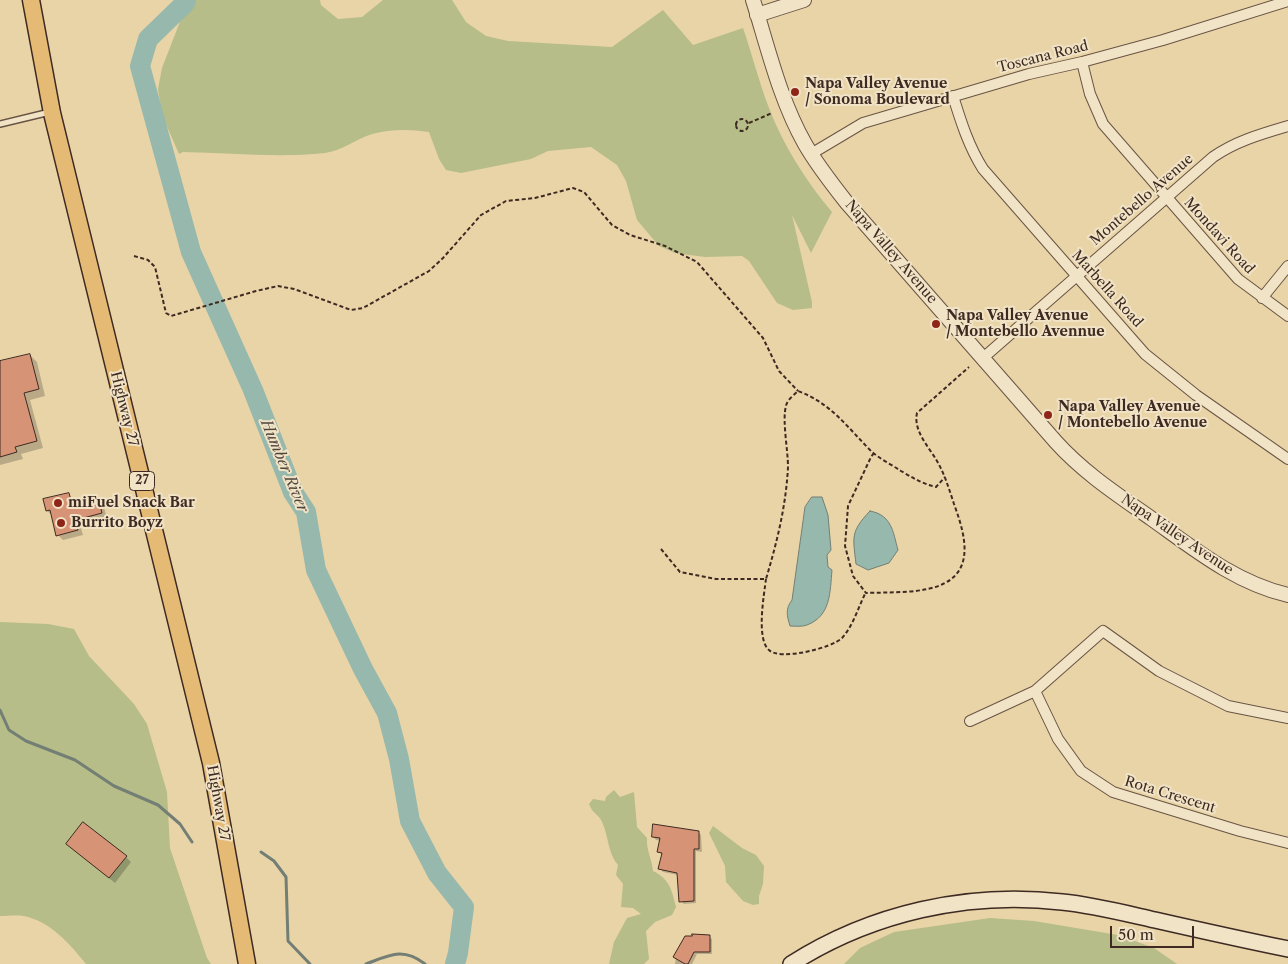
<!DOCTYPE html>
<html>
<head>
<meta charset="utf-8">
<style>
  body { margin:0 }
  #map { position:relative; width:1288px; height:964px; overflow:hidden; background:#e9d4a8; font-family:"Libre Caslon Text",serif }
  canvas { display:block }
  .scale { position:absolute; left:1110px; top:926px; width:84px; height:22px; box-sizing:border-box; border:2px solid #3e2a22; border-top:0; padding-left:6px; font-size:15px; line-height:18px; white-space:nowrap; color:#3e2a22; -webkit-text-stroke:4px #f1e3c6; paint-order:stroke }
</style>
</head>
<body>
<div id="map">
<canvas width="1288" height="964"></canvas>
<div class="scale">50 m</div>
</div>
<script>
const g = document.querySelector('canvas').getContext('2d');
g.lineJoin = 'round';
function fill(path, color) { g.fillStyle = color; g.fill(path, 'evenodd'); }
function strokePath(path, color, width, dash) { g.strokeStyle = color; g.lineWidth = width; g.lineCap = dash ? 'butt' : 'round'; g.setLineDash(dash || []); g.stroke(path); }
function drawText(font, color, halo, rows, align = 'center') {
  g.font = font + ' "Libre Caslon Text",serif'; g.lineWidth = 4; g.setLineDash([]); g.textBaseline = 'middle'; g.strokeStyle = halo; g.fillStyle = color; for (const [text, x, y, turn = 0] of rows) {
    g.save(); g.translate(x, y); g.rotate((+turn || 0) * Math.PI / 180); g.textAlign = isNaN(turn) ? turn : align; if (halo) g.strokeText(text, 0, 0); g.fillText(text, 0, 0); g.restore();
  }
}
fill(new Path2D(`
  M 196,0 L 320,0 L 321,5 L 338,19 L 362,17 L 383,0 L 452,0 L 466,22 L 486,36 L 508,41 L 612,47 L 663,10 L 693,45 L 743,28 C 752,54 759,82 769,108 C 783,145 806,181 832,212 L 811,253 L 792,215 L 812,302 L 812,308 L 793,310 L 777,303 L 749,261 L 742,256 L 705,257 L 675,253 L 659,246 L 637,220 L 626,181 L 617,165 L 591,147 L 548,151 L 531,159 L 461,173 L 446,170 L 439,159 L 429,132 C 410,129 390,129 372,134 C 356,139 341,151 325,153 C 279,158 230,153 183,152 L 179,154 L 162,115 L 158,89 L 162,68 L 181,19 Z
  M 0,622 L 48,624 L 74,629 L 89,656 L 134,704 L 147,724 L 167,792 L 170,848 L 207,958 L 211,964 L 86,964 C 69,943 51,922 24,916 C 17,915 7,916 0,916 Z
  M 614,790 L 620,797 L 634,792 L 637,827 L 647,838 C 646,850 652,859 653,871 C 670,879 672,891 676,907 L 672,915 L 655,922 L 646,931 L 649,959 L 644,964 L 609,964 L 614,942 L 627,918 L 641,914 L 633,908 L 621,907 L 623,884 L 616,875 L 618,865 C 607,852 609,835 601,820 C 598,814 593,814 589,804 L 593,799 L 605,801 L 606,797 Z
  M 713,826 L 742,848 L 756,855 L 764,866 L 763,884 L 759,896 L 759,904 L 753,905 L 743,901 L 726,882 L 725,866 L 709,833 Z
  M 990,918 L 1034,921 L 1118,935 L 1154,948 L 1177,964 L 844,964 L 860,948 L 894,932 Z`), '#b6bd88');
const water = new Path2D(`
  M 812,497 L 822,497 L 828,515 L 831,550 L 827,555 L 828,567 L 832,570 C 830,592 831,616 807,625 C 802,627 795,626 790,626 C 787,616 785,609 792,600 L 805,507 Z
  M 870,511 C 892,515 893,532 898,550 L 889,563 L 868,570 L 856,564 C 853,537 850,532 870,511 Z`);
fill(water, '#97b8ac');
strokePath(water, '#737f75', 1);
fill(new Path2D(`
  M 30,355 L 37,362 L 45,396 L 30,400 L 43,448 L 21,454 L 23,459 L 0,465 L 0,362 Z
  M 68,494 L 73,499 L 75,504 L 98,498 L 103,504 L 107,518 L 80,525 L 83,535 L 63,540 L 58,535 L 53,516 L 47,511 L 45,500 Z
  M 698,832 L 701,835 L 702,852 L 696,851 L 696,903 L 684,904 L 681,901 L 678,875 L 663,872 L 660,869 L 663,856 L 659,852 L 661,841 L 656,840 L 653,836 Z
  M 73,849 L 126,857 L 131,862 L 115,883 Z
  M 709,937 L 712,939 L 712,954 L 697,954 L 692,964 L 675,964 L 676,957 Z`), '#0003');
strokePath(new Path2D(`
  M 0,710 L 9,730 L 26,741 L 75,760 L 114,786 L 158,805 L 180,824 L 192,842
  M 261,852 L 274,861 L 286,877 L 288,941 L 310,964
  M 366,964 C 390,955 403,947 425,964`), '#737f75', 3);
strokePath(new Path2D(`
  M 186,0 L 185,3 L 148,39 L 140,66 L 191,252 L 253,390 L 293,492 L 306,512 L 316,570 L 363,669 L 387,713 L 399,759 L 410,821 L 437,873 L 464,907 L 458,953 L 455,964`), '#97b8ac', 20);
const building = new Path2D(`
  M 30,354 L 39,389 L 24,393 L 37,441 L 15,447 L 17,452 L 0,457 L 0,361 Z
  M 69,493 L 72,504 L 98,497 L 102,513 L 76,520 L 78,530 L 56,536 L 50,510 L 46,511 L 43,499 Z
  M 83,822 L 127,856 L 109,878 L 66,844 Z
  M 653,824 L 699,831 L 699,849 L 694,849 L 694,901 L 679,902 L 677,873 L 658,869 L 662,853 L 657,852 L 660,838 L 652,837 Z
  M 692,934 L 710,935 L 710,952 L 694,952 L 688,964 L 685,964 L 673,957 L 685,936 L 692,936 Z`);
fill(building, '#d79375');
strokePath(building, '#3e2a22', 1);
const service = new Path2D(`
  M 0,124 L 50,112`);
const minor = new Path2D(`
  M 1082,62 L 1090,94 L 1103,124 L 1238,279 L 1288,316
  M 953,96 C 961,122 969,147 983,169 L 1145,354 L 1196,395 L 1288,459
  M 811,154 L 863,123 L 1029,74 L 1082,62 L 1163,40 L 1288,1
  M 1262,298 L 1288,266
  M 983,358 L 1213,157 C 1236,141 1261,134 1288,126
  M 1035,691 L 1058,739 L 1081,771 L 1113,792 L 1240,831 L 1288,843
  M 970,721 L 1035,691 L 1103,631 L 1159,671 L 1228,706 L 1288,718`);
const tertiary = new Path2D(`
  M 753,0 C 768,48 780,100 805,144 C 817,165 832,184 847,203 L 1056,442 C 1084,473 1118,495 1152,519 C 1194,549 1236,583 1288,595
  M 757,15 L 804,0`);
const secondary = new Path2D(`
  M 791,964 C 871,913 968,891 1062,902 C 1093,905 1124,913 1155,920 C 1199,930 1244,940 1288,949`);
const primary = new Path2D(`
  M 31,0 L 52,113 L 211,763 L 247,964`);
strokePath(service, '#695444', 8);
strokePath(minor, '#695444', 12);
strokePath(tertiary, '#695444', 16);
strokePath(secondary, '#3e2a22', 18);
strokePath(primary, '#3e2a22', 19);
strokePath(new Path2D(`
  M736 125a6 6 0 1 1 12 0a6 6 0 1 1-12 0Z
  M 749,123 L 772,113
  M 134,256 L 148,260 L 155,267 L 166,313 L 171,316 L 256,291 L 278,286 L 294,289 L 351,310 L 363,308 L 429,271 L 443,258 L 481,215 L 506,201 L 535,198 L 573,188 L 584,192 L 612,225 L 630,235 L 665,246 L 697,262 L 763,338 L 779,371 L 798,391
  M 874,453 L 871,457 L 848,506 L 845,546 L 853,576 L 866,593 C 889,592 925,594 945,583 C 976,567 963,529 954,504 C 949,489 945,475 937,461 C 929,447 913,431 917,413 L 969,367
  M 661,549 L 680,572 L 716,579 L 766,579 C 777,542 786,506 788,467 C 788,450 782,420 786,406 C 787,400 794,395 798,391 C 831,403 848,428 872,452 C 880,459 892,465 901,471 C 913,478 923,484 936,487 L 945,477
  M 766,579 C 764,595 756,639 769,650 C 780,661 832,648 842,638 C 853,626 858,608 865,594`), '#3e2a22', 2, [4, 2.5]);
strokePath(service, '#f1e3c6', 5);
strokePath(minor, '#f1e3c6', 10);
strokePath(tertiary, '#f1e3c6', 14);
strokePath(secondary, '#f1e3c6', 15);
strokePath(primary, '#e4ba74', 16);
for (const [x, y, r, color] of [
  [795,92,5,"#8f2418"],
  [936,324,5,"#8f2418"],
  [1048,415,5,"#8f2418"],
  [58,503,5,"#8f2418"],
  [61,523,5,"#8f2418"]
]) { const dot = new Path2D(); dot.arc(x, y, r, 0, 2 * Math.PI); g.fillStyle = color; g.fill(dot); strokePath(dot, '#f1e3c6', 2); }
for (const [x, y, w] of [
  [142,481,25]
]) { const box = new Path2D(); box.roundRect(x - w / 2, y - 9.5, w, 19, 4); g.fillStyle = '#f1e3c6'; g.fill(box); strokePath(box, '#3e2a22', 1); }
drawText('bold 12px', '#3e2a22', null, [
  ["27",142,481]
]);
drawText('14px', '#3e2a22', '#f1e3c6', [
  ["Toscana Road",1043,57,-14],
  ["Montebello Avenue",1142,200,-41],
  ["Mondavi Road",1219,236,48],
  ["Napa Valley Avenue",891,252,49],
  ["Marbella Road",1107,289,48],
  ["Highway 27",124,409,76],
  ["Napa Valley Avenue",1177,535,34],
  ["Rota Crescent",1170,795,17],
  ["Highway 27",218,803,80]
]);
drawText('bold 14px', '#3e2a22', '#f1e3c6', [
  ["Napa Valley Avenue",805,84],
  ["/ Sonoma Boulevard",805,100],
  ["Napa Valley Avenue",946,316],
  ["/ Montebello Avennue",946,332],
  ["Napa Valley Avenue",1058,407],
  ["/ Montebello Avenue",1058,423],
  ["miFuel Snack Bar",68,503],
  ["Burrito Boyz",71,523]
], 'left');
drawText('italic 15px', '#50463e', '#f1e3c6', [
  ["Humber River",284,466,67]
]);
</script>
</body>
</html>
